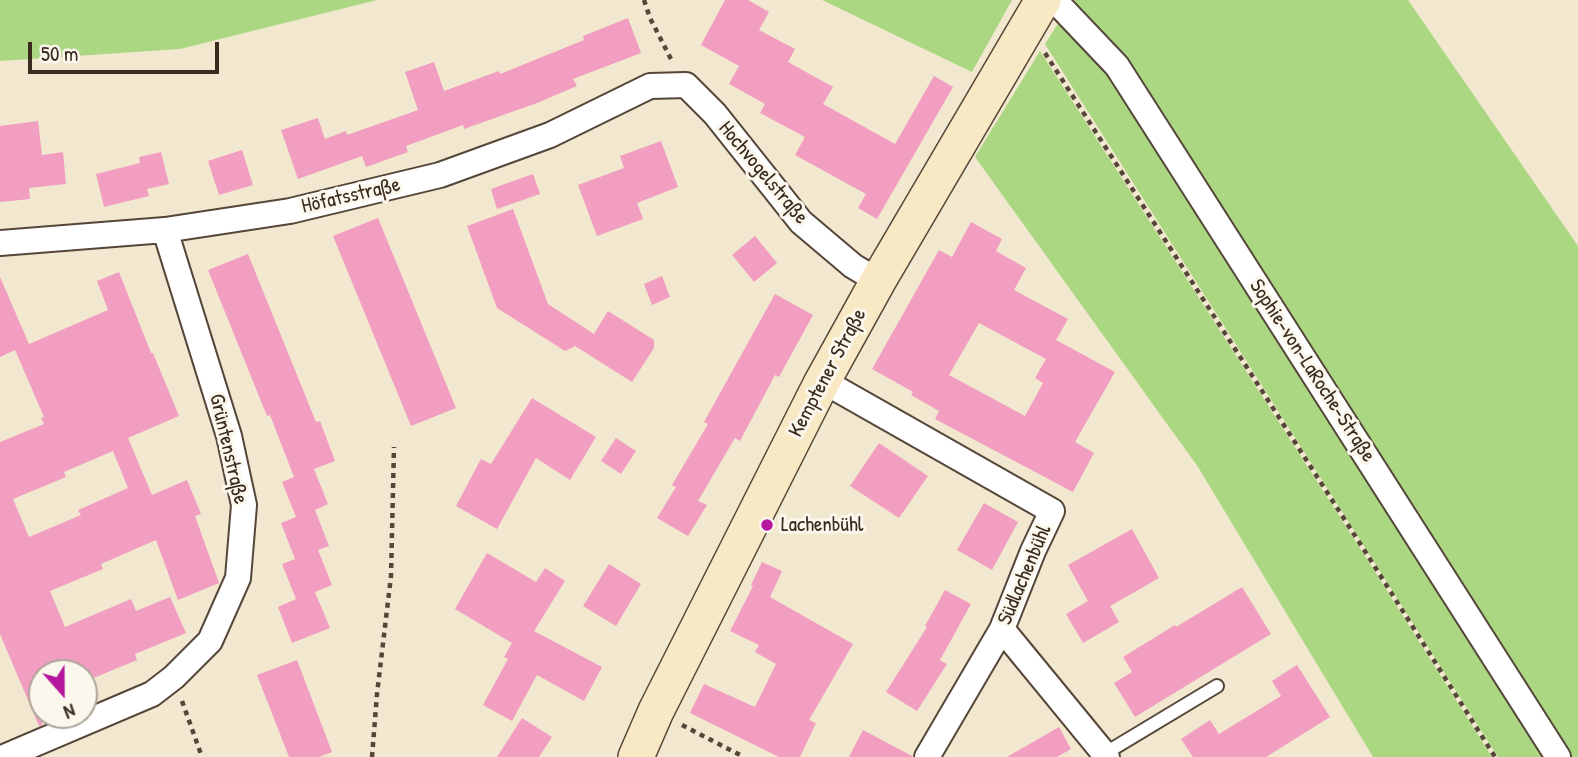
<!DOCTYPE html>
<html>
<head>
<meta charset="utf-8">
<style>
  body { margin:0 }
  #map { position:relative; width:1578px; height:757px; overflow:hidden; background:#f2e8cf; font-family:"Patrick Hand",sans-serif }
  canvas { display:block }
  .north { position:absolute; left:28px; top:659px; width:70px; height:70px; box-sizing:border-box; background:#fbf7ec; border:2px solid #aea59a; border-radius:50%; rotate:159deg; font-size:19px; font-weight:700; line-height:28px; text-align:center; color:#3b2a1e }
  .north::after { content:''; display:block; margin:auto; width:24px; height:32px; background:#b5179e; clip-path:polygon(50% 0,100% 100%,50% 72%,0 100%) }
  .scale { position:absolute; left:28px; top:42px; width:191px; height:32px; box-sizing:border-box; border:4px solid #3b2a1e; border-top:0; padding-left:9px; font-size:21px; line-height:24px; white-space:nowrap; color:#3b2a1e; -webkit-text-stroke:5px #fbf7ec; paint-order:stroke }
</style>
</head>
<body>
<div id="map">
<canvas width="1578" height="757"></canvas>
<div class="north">N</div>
<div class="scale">50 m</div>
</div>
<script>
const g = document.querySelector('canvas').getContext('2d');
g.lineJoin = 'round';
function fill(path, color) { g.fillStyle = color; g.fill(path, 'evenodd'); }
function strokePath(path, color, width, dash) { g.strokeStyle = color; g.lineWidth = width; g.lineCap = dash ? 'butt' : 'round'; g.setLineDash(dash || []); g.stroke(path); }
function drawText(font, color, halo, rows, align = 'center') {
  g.font = font + ' "Patrick Hand",sans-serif'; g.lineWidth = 6; g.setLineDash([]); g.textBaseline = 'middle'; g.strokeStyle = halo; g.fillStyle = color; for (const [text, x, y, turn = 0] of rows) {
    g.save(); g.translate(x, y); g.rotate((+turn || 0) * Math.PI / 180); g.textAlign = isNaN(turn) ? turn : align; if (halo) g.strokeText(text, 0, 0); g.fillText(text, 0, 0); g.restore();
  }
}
fill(new Path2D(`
  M 0,0 L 377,0 L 180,49 L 0,61 Z
  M 822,0 L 1012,0 L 972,72 Z
  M 1072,0 L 1408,0 L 1578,246 L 1578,757 L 1572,757 L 1390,472 L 1070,4 Z
  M 1061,19 L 1111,70 L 1550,757 L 1498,757 L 1045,44 Z
  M 1040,51 L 1365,556 L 1492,757 L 1373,757 L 1198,467 L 975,157 Z`), '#abd783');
fill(new Path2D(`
  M 725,0 L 748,0 L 769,12 L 759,30 L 795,49 L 788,62 L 833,87 L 823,104 L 895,144 L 934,76 L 953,87 L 877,219 L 858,208 L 866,194 L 795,155 L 805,137 L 760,113 L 765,104 L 729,84 L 739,66 L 701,45 Z
  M 628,18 L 641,53 L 573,79 L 577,86 L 537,103 L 464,129 L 463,125 L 406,146 L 408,152 L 366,167 L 362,156 L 298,179 L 281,130 L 318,118 L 325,139 L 346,131 L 347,135 L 418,110 L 405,72 L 434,62 L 444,91 L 499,71 L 500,74 L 584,40 L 583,36 Z
  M 38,121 L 42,155 L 63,152 L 66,184 L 29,188 L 30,199 L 0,202 L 0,126 Z
  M 661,141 L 678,187 L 637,203 L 643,219 L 597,236 L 578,185 L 624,168 L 620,156 Z
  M 242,150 L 253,185 L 219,195 L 208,161 Z
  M 161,152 L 169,184 L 147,189 L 149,196 L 104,207 L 96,174 L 140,163 L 139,157 Z
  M 533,174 L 540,194 L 497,209 L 491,189 Z
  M 513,209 L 548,304 L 594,334 L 608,311 L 654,340 L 654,348 L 632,382 L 575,346 L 565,351 L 497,308 L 467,226 Z
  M 378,218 L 456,408 L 411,426 L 333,236 Z
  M 971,222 L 1002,239 L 996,251 L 1026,268 L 1014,290 L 1068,319 L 1056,340 L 1115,372 L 1075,442 L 1094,453 L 1073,492 L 935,419 L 939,411 L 911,395 L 913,392 L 872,369 L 939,250 L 952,257 ZM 979,323 L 1046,359 L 1035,378 L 1043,383 L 1025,416 L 949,375 Z
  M 755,236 L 777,263 L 754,282 L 732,255 Z
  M 248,254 L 316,422 L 320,421 L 335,461 L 314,469 L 328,504 L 315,510 L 329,546 L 318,550 L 332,585 L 315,592 L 330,628 L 292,643 L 278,607 L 296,599 L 282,564 L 295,559 L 281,523 L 296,517 L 282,482 L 294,477 L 270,415 L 267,416 L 208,270 Z
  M 119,272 L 151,353 L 153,353 L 179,416 L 128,438 L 152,495 L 187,480 L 201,514 L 195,516 L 219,583 L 178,600 L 156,540 L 101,564 L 103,569 L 50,591 L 65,627 L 131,599 L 136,611 L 170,597 L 186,633 L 135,654 L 137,660 L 84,682 L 84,673 L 42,673 L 42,725 L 39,726 L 0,634 L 0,442 L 44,424 L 41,418 L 44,417 L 15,350 L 0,357 L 0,277 L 29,344 L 108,310 L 97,281 ZM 113,451 L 128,488 L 78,510 L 81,515 L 29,537 L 13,499 L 66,477 L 64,472 Z
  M 662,276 L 670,297 L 652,305 L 644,284 Z
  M 775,294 L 813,315 L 779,377 L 775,375 L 740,441 L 735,438 L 698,501 L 707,505 L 688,536 L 657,518 L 676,487 L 672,485 L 708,424 L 704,422 Z
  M 532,398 L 596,437 L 570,480 L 536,458 L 497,529 L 456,506 L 481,459 L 491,464 Z
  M 616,438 L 636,451 L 621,474 L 601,461 Z
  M 879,443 L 928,476 L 899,518 L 850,486 Z
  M 984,503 L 1018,522 L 992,570 L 957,550 Z
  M 1132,529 L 1159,578 L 1110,606 L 1119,622 L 1083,643 L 1066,614 L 1088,601 L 1068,565 Z
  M 487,553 L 536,582 L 545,568 L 565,581 L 534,631 L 602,667 L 584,701 L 537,675 L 512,721 L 483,705 L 508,659 L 504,657 L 512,643 L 455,609 Z
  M 762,562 L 782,571 L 770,597 L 853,644 L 809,720 L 816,723 L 800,757 L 779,757 L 690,713 L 704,684 L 755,707 L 776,664 L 755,652 L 759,645 L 730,631 L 753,586 L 751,585 Z
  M 609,564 L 641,584 L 616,626 L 583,606 Z
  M 1242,587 L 1271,634 L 1135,717 L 1114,683 L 1132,672 L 1123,657 L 1175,625 L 1176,627 Z
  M 945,590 L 971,604 L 940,660 L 947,664 L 917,711 L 886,692 L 927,627 L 925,626 Z
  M 297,660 L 332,752 L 319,757 L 289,757 L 257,675 Z
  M 1297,665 L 1330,717 L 1266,757 L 1193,757 L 1181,739 L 1210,720 L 1219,734 L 1281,696 L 1272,681 Z
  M 522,718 L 552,737 L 539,757 L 497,757 Z
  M 1059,727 L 1071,749 L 1057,757 L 1007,757 Z
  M 863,730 L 912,756 L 912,757 L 849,757 Z`), '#f19ec1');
const lane = new Path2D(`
  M 1104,754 L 1217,686`);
const street = new Path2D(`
  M 1049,0 L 1061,7 L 1117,66 L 1558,757
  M 0,243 L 165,230 L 290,211 L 440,175 L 550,135 L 650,86 L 686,85 L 715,114 L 801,222 L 853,266 L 878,281
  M 821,384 L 837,389 L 1052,511 L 1033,551 L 1002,629 L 927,757
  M 1002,629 L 1107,757
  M 4,757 L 152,694 L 174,677 L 210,641 L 238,578 L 244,505 L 229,436 L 165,230`);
const secondary = new Path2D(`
  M 636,757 L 656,711 L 821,384 L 878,281 L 1043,0`);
strokePath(lane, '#564639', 16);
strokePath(street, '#564639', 28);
strokePath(secondary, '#564639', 38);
strokePath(new Path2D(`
  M 644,0 L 650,18 L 673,63
  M 1045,53 L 1368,556 L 1495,757
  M 182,701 L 202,757
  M 682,725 L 744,757
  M 372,757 L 377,694 L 391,576 L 394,447`), '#564639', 4.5, [5, 5]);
strokePath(lane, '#fff', 12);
strokePath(street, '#fff', 24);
strokePath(secondary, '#f8e8c3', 35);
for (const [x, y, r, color] of [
  [767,525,7,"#b5179e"]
]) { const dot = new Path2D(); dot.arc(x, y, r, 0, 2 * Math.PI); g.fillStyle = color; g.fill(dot); strokePath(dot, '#fbf7ec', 2.5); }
drawText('21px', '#3b2a1e', '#fbf7ec', [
  ["Hochvogelstraße",763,173,50],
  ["Höfatsstraße",351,196,-13],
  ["Sophie-von-LaRoche-Straße",1312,371,57],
  ["Kemptener Straße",828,373,-62],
  ["Grüntenstraße",228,449,77],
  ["Südlachenbühl",1025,575,-67]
]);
drawText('21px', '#3b2a1e', '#fbf7ec', [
  ["Lachenbühl",781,525]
], 'left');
</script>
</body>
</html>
